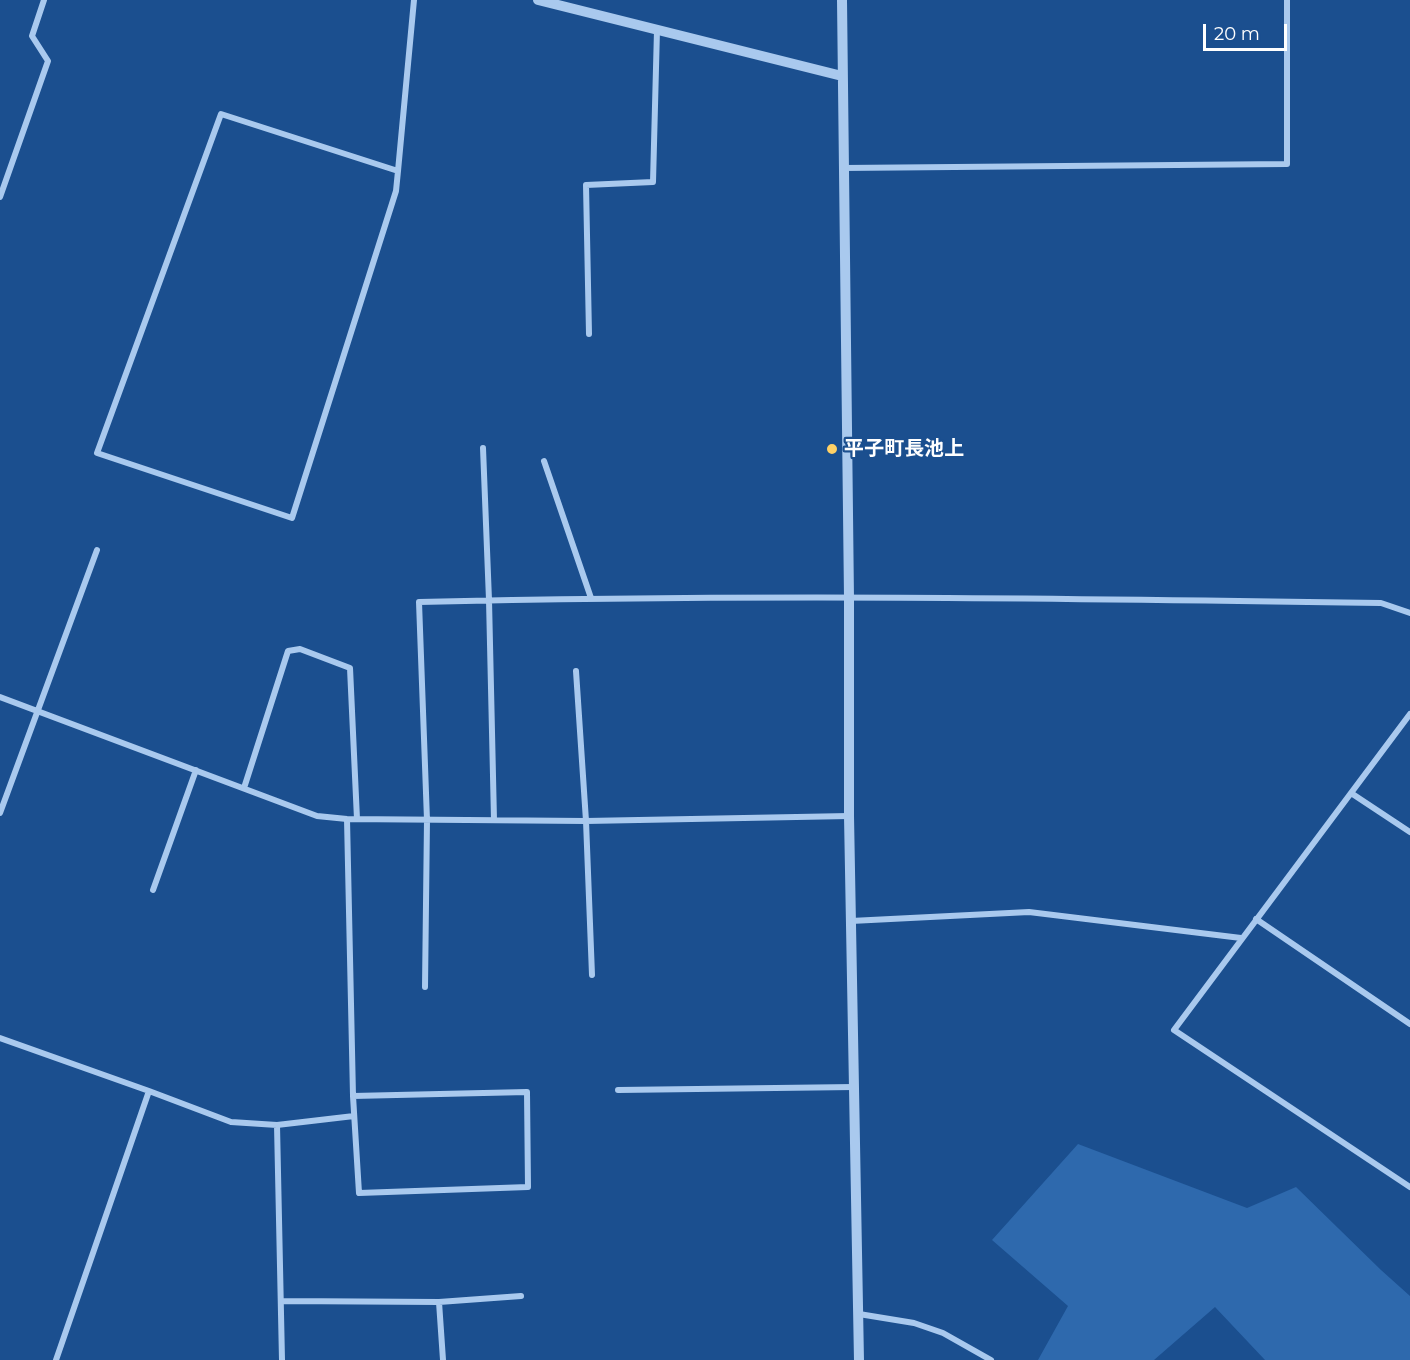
<!DOCTYPE html>
<html>
<head>
<meta charset="utf-8">
<style>
  body { margin:0 }
  #map { position:relative; width:1410px; height:1360px; overflow:hidden; background:#1b4f8f; font-family:Montserrat,sans-serif }
  canvas { display:block }
  .scale { position:absolute; left:1203px; top:24px; width:84px; height:27px; box-sizing:border-box; border:3px solid #fff; border-top:0; padding-left:8px; font-size:18px; line-height:21px; white-space:nowrap; color:#fff; -webkit-text-stroke:4px #1b4f8f; paint-order:stroke }
</style>
</head>
<body>
<div id="map">
<canvas width="1410" height="1360"></canvas>
<div class="scale">20 m</div>
</div>
<script>
const g = document.querySelector('canvas').getContext('2d');
g.lineJoin = 'round';
function fill(path, color) { g.fillStyle = color; g.fill(path, 'evenodd'); }
function strokePath(path, color, width, dash) { g.strokeStyle = color; g.lineWidth = width; g.lineCap = dash ? 'butt' : 'round'; g.setLineDash(dash || []); g.stroke(path); }
function drawText(font, color, halo, rows, align = 'center') {
  g.font = font + ' Montserrat,"Noto Sans JP",sans-serif'; g.lineWidth = 4.5; g.setLineDash([]); g.textBaseline = 'middle'; g.strokeStyle = halo; g.fillStyle = color; for (const [text, x, y, turn = 0] of rows) {
    g.save(); g.translate(x, y); g.rotate((+turn || 0) * Math.PI / 180); g.textAlign = isNaN(turn) ? turn : align; if (halo) g.strokeText(text, 0, 0); g.fillText(text, 0, 0); g.restore();
  }
}
fill(new Path2D(`
  M 1078,1144 L 1247,1208 L 1296,1187 L 1381,1270 L 1410,1296 L 1410,1360 L 1265,1360 L 1215,1307 L 1154,1360 L 1038,1360 L 1068,1306 L 992,1240 Z`), '#2e69ad');
strokePath(new Path2D(`
  M 843,168 L 1287,164 L 1287,0
  M 398,171 L 221,114 L 97,453 L 292,518 L 396,191 L 398,171 L 414,0
  M 0,197 L 48,61 L 32,36 L 44,0
  M 589,334 L 586,185 L 653,182 L 657,30
  M 483,448 L 489,600 L 494,820
  M 544,461 L 591,598
  M 576,671 L 586,821 L 592,975
  M 0,697 L 317,816 L 347,819 L 586,821 L 849,816
  M 1410,714 L 1174,1030 L 1410,1187
  M 244,788 L 288,651 L 300,649 L 350,668 L 357,819
  M 1351,793 L 1410,832
  M 0,813 L 97,550
  M 347,819 L 353,1096 L 359,1193 L 528,1187 L 527,1092 L 353,1096
  M 153,890 L 196,770
  M 1256,919 L 1410,1024
  M 851,921 L 1029,912 L 1241,938
  M 425,987 L 427,820 L 419,602 C 740,594 1060,598 1381,603 L 1410,613
  M 0,1038 L 149,1091 L 56,1360
  M 618,1090 L 854,1087
  M 149,1091 L 231,1122 L 277,1125 L 282,1360
  M 277,1125 L 354,1116
  M 282,1301 L 439,1302 L 443,1360
  M 439,1302 L 521,1296
  M 859,1314 L 914,1323 L 943,1333 L 991,1360`), '#a9c9ee', 6);
strokePath(new Path2D(`
  M 538,0 L 842,76
  M 842,0 L 849,598 L 849,816 L 859,1360`), '#a9c9ee', 10);
for (const [x, y, r, color] of [
  [832,449,6,"#ffd166"]
]) { const dot = new Path2D(); dot.arc(x, y, r, 0, 2 * Math.PI); g.fillStyle = color; g.fill(dot); strokePath(dot, '#1b4f8f', 2); }
drawText('bold 20px', '#fff', '#1b4f8f', [
  ["平子町長池上",844,449]
], 'left');
</script>
</body>
</html>
